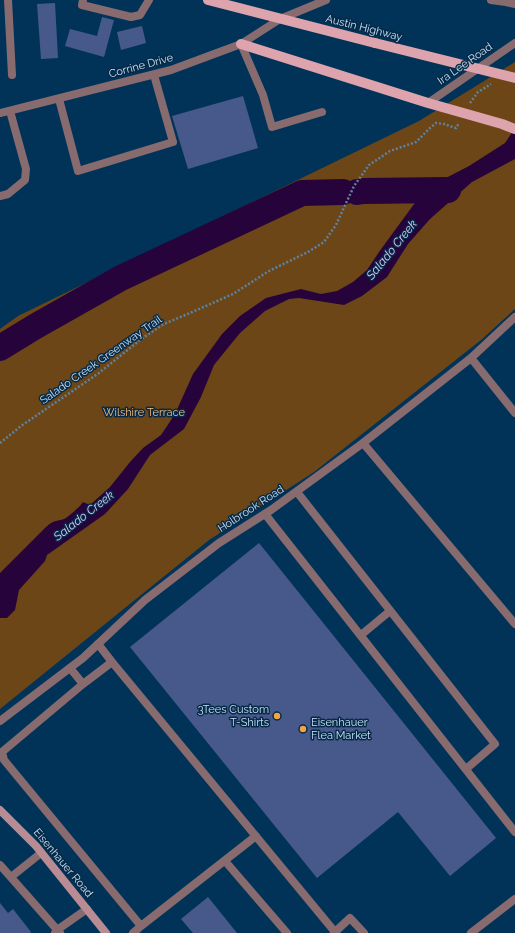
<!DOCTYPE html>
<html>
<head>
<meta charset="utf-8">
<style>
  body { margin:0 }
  canvas { display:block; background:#013358 }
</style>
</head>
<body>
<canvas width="515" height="933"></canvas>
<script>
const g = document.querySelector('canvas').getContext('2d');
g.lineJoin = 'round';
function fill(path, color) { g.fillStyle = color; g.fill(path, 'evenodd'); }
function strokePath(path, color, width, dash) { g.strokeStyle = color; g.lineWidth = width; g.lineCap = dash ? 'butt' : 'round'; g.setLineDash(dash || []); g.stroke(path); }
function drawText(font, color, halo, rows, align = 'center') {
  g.font = font + ' Raleway,sans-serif'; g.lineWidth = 3; g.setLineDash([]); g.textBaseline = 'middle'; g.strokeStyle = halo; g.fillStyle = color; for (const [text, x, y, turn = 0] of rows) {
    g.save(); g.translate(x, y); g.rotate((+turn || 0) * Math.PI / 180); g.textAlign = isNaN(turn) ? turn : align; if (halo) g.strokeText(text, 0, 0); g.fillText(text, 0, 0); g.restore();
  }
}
fill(new Path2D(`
  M 515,62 L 515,309 L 481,340 L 314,472 L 209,540 L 0,709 L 0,329 L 18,316 L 419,121 Z`), '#6c4617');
fill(new Path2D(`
  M 515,128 L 515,159 L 472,182 L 430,219 L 408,244 L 387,277 L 362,296 L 344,305 L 299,298 L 289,299 L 265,311 L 240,333 L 214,365 L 201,397 L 184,429 L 150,455 L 128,489 L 105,514 L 47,555 L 45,561 L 19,590 L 15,610 L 7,618 L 0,618 L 0,573 L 46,527 C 54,520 54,522 64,519 C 67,518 81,506 83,502 L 90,505 L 110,487 L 130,462 L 143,448 L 161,435 L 175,414 L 193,374 L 222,334 L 240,316 L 266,298 L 301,289 L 321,294 L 337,291 L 353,282 L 367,270 L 379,252 L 417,200 L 442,180 L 469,166 L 505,143 Z`), '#26043b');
strokePath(new Path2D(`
  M 357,192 L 364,191 L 448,190
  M 0,348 L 36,326 L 121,278 L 302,193 L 343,192`), '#26043b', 26);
fill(new Path2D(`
  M 55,3 L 58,58 L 41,59 L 37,4 Z
  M 102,17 L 114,20 L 104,57 L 65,46 L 70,29 L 97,36 Z
  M 142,26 L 146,43 L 121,50 L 117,32 Z
  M 243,96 L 258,148 L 188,169 L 172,116 Z
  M 259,543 L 496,838 L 450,876 L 398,812 L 317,878 L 130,647 Z
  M 208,897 L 237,933 L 193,933 L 181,919 Z
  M 0,903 L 8,913 L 13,909 L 31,932 L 30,933 L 0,933 Z`), '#47598a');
strokePath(new Path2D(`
  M 470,103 L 478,92 L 491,84
  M 0,443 L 21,426 L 99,373 L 144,337 L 164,324 L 190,313 L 233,294 L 269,271 L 308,252 L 324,242 L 336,225 L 354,186 L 369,165 L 390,151 L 416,142 L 430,128 L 436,123 L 444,124 L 456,128 L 459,123`), '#5d83a1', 2.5, [2, 2]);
strokePath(new Path2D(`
  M 8,0 L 12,75
  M 83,0 L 82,5 L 131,17 L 140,15 L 149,0
  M 241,44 L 263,95 L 272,127 L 322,112
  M 59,99 L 78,171 L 173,142 L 154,75
  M 0,196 L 8,194 L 25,180 L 26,169 L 10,111
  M 471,358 L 515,413
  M 363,443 L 515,624
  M 297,492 L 495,744 L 466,769
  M 265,514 L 515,832
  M 361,635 L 390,611
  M 98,644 L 112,662
  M 70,668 L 83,684
  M 225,861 L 287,933
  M 0,865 L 60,933
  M 11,877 L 41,853
  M 141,926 L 256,836
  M 335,932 L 350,918 L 364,933
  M 55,933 L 57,930 L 87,909
  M 133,933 L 141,926 L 4,760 L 2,752 L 83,684 L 112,662 L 335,932 L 334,933
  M 471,933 L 515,899`), '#886b6f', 8);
strokePath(new Path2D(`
  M 491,0 L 506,2 L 515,4
  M 428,103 L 515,43
  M 0,113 L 171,70 L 241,44 L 280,19 L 326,0
  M 0,721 L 83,658 L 145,600 L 219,543 L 271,510 L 363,443 L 471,358 L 515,317`), '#886b6f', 8);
strokePath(new Path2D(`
  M 0,810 L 36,846 L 106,933`), '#b98b92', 8);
strokePath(new Path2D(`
  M 208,0 L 375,43
  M 241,44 L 428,103 L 502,124 L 515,129`), '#dea4ad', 10);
strokePath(new Path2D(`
  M 375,43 L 515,78`), '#dea4ad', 10);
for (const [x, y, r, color] of [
  [277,716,4,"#f3a443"],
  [303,729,4,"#f3a443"]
]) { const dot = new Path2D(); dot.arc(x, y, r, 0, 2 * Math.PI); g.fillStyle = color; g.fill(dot); strokePath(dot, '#052946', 1.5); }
drawText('11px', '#c8e0f7', '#052946', [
  ["Austin Highway",364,28,14],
  ["Ira Lee Road",465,64,-35],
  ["Corrine Drive",141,66,-15],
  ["Salado Creek Greenway Trail",101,360,-35],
  ["Holbrook Road",251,509,-33],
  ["Eisenhauer Road",63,863,50]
]);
drawText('11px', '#f7bd7f', '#052946', [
  ["Wilshire Terrace",144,413]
]);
drawText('11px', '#c8e0f7', '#052946', [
  ["3Tees Custom",269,710],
  ["T-Shirts",269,723],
  ["Eisenhauer",311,723,"left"],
  ["Flea Market",311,736,"left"]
], 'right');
drawText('italic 12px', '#e2c7fc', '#052946', [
  ["Salado Creek",392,250,-51],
  ["Salado Creek",84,516,-38]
]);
</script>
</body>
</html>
